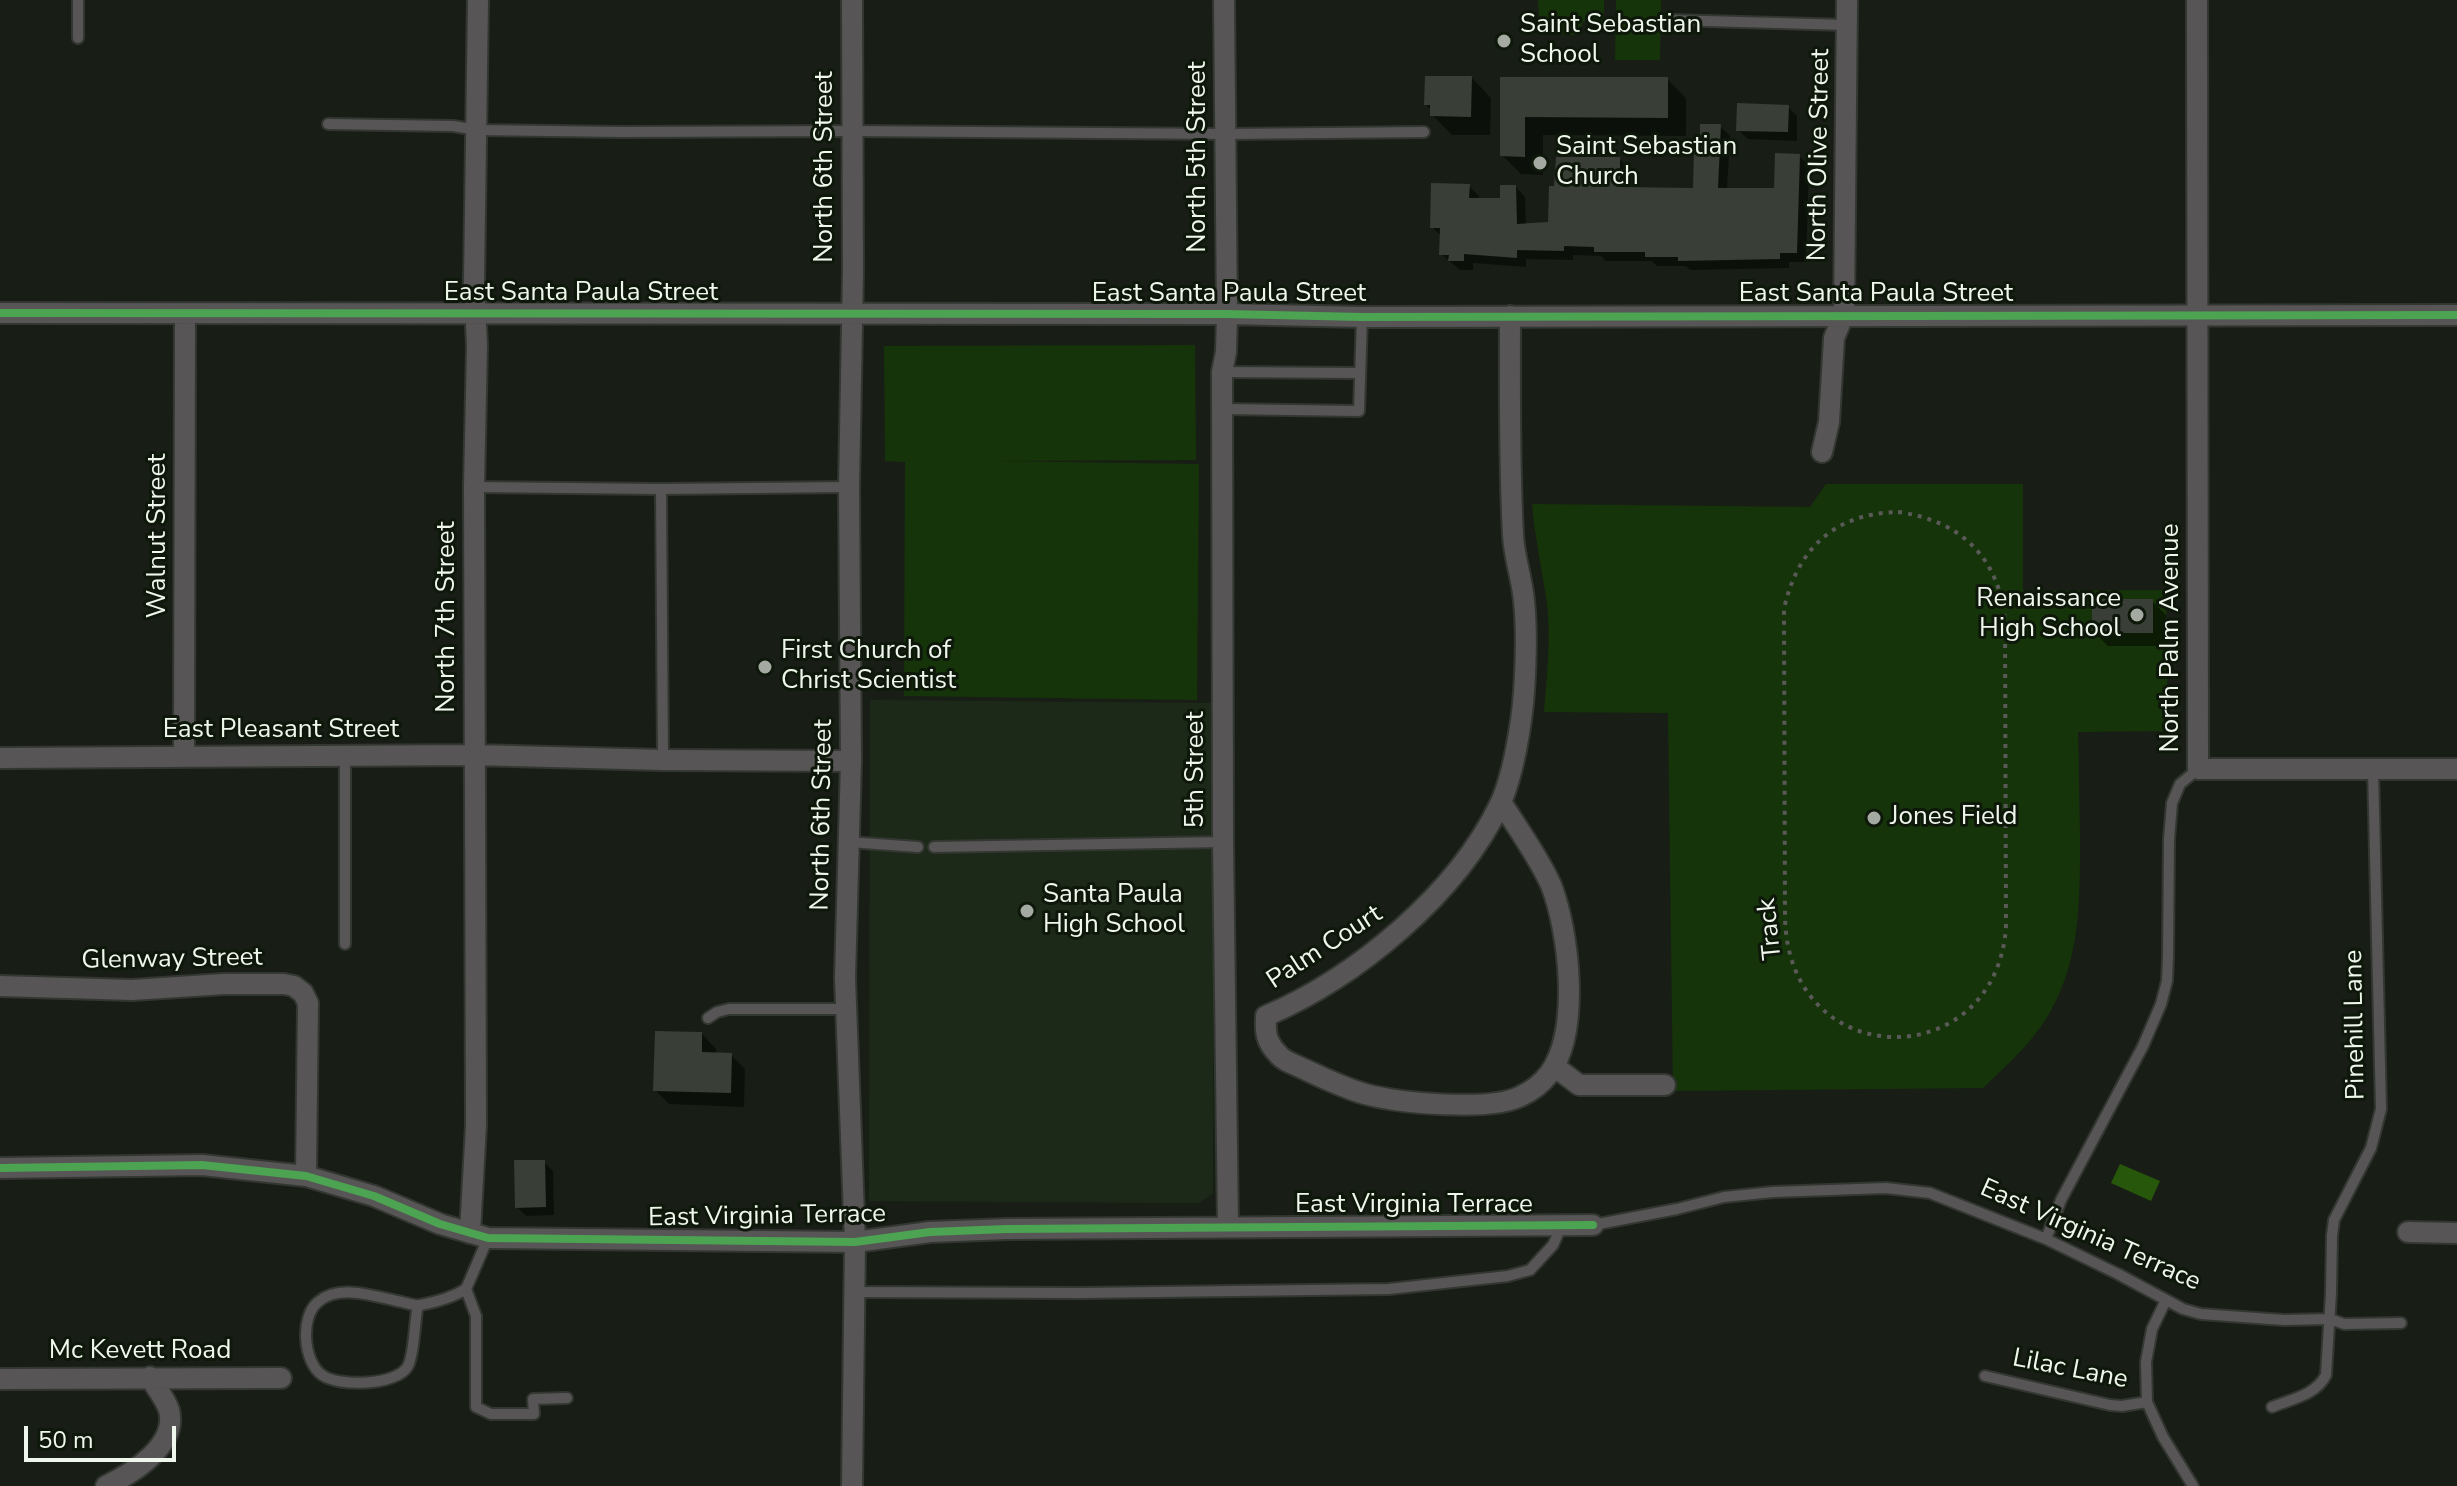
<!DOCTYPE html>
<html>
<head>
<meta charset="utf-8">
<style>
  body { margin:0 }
  #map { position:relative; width:2457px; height:1486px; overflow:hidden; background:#181e16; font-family:"Nunito Sans",sans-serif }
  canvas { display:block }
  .scale { position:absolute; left:24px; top:1426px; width:152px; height:36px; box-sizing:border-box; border:4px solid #eff6ec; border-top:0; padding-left:10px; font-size:24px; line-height:28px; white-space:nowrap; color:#eff6ec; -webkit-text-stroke:6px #0e180a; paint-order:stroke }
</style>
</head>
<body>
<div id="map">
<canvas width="2457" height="1486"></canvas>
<div class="scale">50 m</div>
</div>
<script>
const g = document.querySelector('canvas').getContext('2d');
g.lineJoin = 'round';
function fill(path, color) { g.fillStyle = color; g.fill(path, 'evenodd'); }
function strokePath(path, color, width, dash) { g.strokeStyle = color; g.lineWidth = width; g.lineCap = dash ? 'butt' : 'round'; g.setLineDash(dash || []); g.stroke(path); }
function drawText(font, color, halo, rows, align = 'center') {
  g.font = font + ' "Nunito Sans",sans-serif'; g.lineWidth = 6; g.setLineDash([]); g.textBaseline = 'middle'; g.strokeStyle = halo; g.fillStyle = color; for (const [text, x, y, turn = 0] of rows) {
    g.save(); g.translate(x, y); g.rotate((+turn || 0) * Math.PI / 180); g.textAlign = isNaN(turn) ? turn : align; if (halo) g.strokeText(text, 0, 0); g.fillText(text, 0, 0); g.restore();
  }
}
fill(new Path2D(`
  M 870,700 L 1214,703 L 1213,1194 L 1198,1203 L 869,1201 Z`), '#1c2918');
fill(new Path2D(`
  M 1538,0 L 1604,0 L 1604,21 L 1584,21 L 1576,35 L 1540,34 Z
  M 1616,0 L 1661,0 L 1660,60 L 1615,60 Z
  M 1195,345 L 1196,460 L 997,461 L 1199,464 L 1197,700 L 904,696 L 905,462 L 885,461 L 884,346 Z
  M 1826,484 L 2023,484 L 2023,591 L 2166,590 L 2168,731 L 2078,732 C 2079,767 2079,802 2080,836 C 2080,903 2081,968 2042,1025 C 2025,1049 2004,1068 1983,1088 L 1673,1091 L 1668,713 L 1544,712 C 1547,676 1551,639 1547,604 C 1542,570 1535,538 1532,504 L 1810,507 Z`), '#163409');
fill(new Path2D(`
  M 2120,1164 L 2160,1181 L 2151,1201 L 2111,1183 Z`), '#26570b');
fill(new Path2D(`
  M 1472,78 L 1491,98 L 1490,135 L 1452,135 L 1432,115 L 1432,111 L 1426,104 Z
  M 1502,79 L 1667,79 L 1686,98 L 1686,136 L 1543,135 L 1543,175 L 1521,174 L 1502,155 Z
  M 1788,107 L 1797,116 L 1797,141 L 1748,139 L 1738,130 Z
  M 1720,126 L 1730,136 L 1727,190 L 1776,190 L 1799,156 L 1809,165 L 1806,262 L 1789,262 L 1789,268 L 1690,270 L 1686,266 L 1657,266 L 1652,261 L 1606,261 L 1601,256 L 1573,255 L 1573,260 L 1526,259 L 1526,267 L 1473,263 L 1473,270 L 1460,270 L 1441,254 L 1442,237 L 1432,227 L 1469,186 L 1479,196 L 1478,200 L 1502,200 L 1516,187 L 1525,197 L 1526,226 L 1550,224 L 1619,159 L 1629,168 L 1629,189 L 1695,190 L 1702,152 Z
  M 2152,601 L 2166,615 L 2166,646 L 2108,646 L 2094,632 Z
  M 702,1034 L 716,1049 L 716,1054 L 731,1055 L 745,1069 L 744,1107 L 669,1104 L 655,1090 Z
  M 544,1162 L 553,1171 L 554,1215 L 526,1216 L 517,1207 Z`), '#0007');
fill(new Path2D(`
  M 1425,76 L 1472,76 L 1471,117 L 1430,116 L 1430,105 L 1424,105 Z
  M 1500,77 L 1668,77 L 1668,118 L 1525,117 L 1525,157 L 1500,156 Z
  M 1737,103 L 1789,105 L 1788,132 L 1736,131 Z
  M 1700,124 L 1721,124 L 1718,188 L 1774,188 L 1775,153 L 1800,154 L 1797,253 L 1780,253 L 1780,259 L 1678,261 L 1678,257 L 1645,257 L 1645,252 L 1594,252 L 1594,247 L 1564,246 L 1564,251 L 1517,250 L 1517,258 L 1464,254 L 1464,261 L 1448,261 L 1449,255 L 1439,255 L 1440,228 L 1430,228 L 1431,183 L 1470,184 L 1469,198 L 1500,198 L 1500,185 L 1516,185 L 1517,224 L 1548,222 L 1549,186 L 1554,186 L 1556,157 L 1620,157 L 1620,187 L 1693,188 L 1694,150 L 1700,150 Z
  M 2092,599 L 2153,599 L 2153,633 L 2092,633 Z
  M 655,1031 L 702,1032 L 702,1052 L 732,1053 L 731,1093 L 653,1091 Z
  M 514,1160 L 545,1160 L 546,1207 L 515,1208 Z`), '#393e37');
const lane = new Path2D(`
  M 78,0 L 78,38
  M 1671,20 L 1847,25
  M 328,124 L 453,126 L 477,130 L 622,132 L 851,131 L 1226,134 L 1424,132
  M 1222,372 L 1360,373
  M 1222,409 L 1359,411 L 1362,317
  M 474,487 L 661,489 L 849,487
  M 661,489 L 663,760
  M 345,756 L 345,944
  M 849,842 L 918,847
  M 934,847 L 1223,842
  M 708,1018 L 717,1012 L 729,1009 L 847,1009
  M 1593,1225 L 1677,1209 L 1724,1197 L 1773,1192 L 1886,1188 L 1930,1193 L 2046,1239 L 2118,1274 L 2183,1309 L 2201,1314 L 2284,1320 L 2330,1319 L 2344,1324 L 2401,1323
  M 488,1238 L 466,1289 L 476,1316 L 476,1407 L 491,1414 L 534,1414 L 533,1399 L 567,1398
  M 2046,1239 L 2061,1200 L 2143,1046 L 2161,1004 L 2167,981 L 2168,957 L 2169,839 L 2172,803 L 2180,784 L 2198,769
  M 854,1292 L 1081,1293 L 1389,1289 L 1508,1276 L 1530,1270 L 1553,1245 L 1562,1225
  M 2166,1300 L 2152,1329 L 2146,1362 L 2147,1402 L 2163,1437 L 2193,1486
  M 418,1305 C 414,1323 415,1351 408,1366 C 397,1386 338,1387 322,1375 C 303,1362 300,1316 318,1302 C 340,1283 377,1297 402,1302 C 407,1303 414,1306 420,1305 C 436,1302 452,1298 466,1289
  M 1985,1376 L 2110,1405 L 2122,1406 L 2147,1402
  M 2272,1407 C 2292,1399 2316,1395 2326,1375 L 2331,1293 L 2332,1235 L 2334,1220 L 2371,1148 L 2381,1109 L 2373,768`);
const street = new Path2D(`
  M 1224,0 L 1227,314 L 1226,352 L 1222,372 L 1223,842 L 1228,1226
  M 2197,0 L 2198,769 L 2457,769
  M 0,313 L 1227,314 L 1362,317 L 2457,315
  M 1822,452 L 1829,422 L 1834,338 L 1844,314 L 1847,0
  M 184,757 L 185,314
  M 0,758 L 475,755 L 663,760 L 851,761
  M 1501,802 C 1518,829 1538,856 1551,885 C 1569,931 1581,1032 1549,1074 C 1542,1083 1532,1091 1521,1096 C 1491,1112 1399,1103 1365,1094 C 1344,1088 1323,1078 1304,1069 C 1296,1065 1283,1061 1278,1054 C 1266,1042 1265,1032 1266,1016 C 1357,977 1457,894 1500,804 C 1513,777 1522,722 1524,692 C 1526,662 1527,630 1524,601 C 1522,578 1514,557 1513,535 C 1509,462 1510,388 1510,316
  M 0,986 L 132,990 L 224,984 L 284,984 L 294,986 L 303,993 L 308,1003 L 306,1176
  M 1554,1066 L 1579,1085 L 1665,1085
  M 0,1168 L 202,1165 L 306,1176 L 374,1196 L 440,1224 L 488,1238 L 855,1242 L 930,1232 L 1007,1229 L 1593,1225
  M 2408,1232 L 2457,1233
  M 470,1233 L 476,1125 L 474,487 L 477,346 L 474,282 L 478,0
  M 0,1379 L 281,1378
  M 106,1486 C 133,1473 178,1445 169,1410 C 165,1398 156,1388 150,1377
  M 852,1486 L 855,1242 L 845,978 L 851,761 L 849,487 L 853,271 L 852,0`);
strokePath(lane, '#333731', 14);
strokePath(street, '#333731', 24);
strokePath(new Path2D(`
  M 1898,512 C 1960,520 2000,558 2005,622 L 2006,926 C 1997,1075 1788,1076 1785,917 L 1784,609 C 1797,549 1835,513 1898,512 Z`), '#595a57', 4, [4, 6]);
strokePath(lane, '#575555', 10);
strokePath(street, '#575555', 20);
strokePath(new Path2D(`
  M 0,313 L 1227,314 L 1362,317 L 2457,315
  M 0,1168 L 202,1165 L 306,1176 L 374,1196 L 440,1224 L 488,1238 L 855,1242 L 930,1232 L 1007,1229 L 1593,1225`), '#4ca352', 8);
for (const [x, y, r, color] of [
  [1504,41,8,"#a4aaa1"],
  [1540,163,8,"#a4aaa1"],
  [2137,615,8,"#a4aaa1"],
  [765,667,8,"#a4aaa1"],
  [1874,818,8,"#a4aaa1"],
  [1027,911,8,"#a4aaa1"]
]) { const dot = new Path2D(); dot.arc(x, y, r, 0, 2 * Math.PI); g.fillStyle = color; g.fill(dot); strokePath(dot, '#0e180a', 3); }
drawText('26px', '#eff6ec', '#0e180a', [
  ["Saint Sebastian",1520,26],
  ["School",1520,56],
  ["Saint Sebastian",1556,148],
  ["Church",1556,178],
  ["Renaissance",2121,600,"right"],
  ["High School",2121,630,"right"],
  ["First Church of",781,652],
  ["Christ Scientist",781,682],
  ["Jones Field",1890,818],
  ["Santa Paula",1043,896],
  ["High School",1043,926]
], 'left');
drawText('26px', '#eff6ec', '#0e180a', [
  ["North Olive Street",1820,155,-89],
  ["North 5th Street",1199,157,-90],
  ["North 6th Street",826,167,-90],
  ["East Santa Paula Street",581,294],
  ["East Santa Paula Street",1229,295],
  ["East Santa Paula Street",1876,295],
  ["Walnut Street",159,536,-90],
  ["North 7th Street",448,617,-90],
  ["North Palm Avenue",2172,638,-90],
  ["East Pleasant Street",281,731],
  ["5th Street",1197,770,-90],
  ["North 6th Street",823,815,-89],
  ["Track",1771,929,-96],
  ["Palm Court",1325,948,-33],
  ["Glenway Street",172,960,-1],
  ["Pinehill Lane",2356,1025,-91],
  ["East Virginia Terrace",1414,1206],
  ["East Virginia Terrace",767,1217,-1],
  ["East Virginia Terrace",2090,1236,24],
  ["Mc Kevett Road",140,1352],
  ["Lilac Lane",2070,1370,11]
]);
</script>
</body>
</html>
